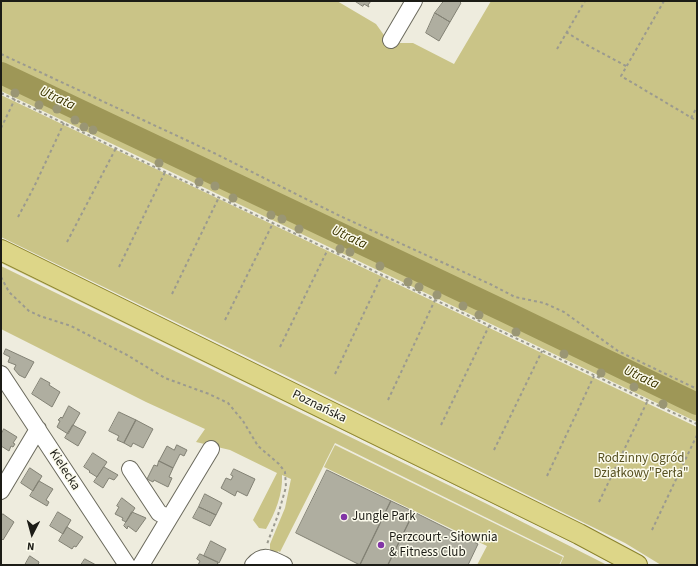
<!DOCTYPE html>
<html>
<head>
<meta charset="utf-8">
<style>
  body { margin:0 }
  #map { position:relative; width:698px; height:566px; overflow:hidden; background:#eeecde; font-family:"Source Sans 3",sans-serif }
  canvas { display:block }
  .frame { position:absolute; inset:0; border:2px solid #1c1c16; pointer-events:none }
  .north { position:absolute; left:12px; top:514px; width:40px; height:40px; -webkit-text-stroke:3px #fbfaeb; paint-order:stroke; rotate:186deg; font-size:11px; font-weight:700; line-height:16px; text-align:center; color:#1c1c16 }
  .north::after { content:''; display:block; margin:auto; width:14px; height:18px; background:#1c1c16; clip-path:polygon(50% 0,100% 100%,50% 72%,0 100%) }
</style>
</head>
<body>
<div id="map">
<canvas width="698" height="566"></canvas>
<div class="frame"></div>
<div class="north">N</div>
</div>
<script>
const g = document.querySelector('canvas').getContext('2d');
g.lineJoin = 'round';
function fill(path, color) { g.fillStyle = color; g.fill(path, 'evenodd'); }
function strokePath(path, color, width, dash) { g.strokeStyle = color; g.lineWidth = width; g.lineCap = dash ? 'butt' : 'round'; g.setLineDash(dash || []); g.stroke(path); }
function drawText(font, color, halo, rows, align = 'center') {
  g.font = font + ' "Source Sans 3",sans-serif'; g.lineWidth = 3; g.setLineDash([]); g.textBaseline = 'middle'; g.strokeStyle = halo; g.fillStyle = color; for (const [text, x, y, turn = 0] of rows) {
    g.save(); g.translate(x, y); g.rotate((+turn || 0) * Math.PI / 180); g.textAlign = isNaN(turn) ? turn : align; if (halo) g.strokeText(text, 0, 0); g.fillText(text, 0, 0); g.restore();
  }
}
fill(new Path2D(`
  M 1,1 L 337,1 L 376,24 L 386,38 L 396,43 L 413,43 L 454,64 L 491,1 L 697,1 L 697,399 L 1,68 Z
  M 1,78 L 697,412 L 697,422 L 1,91 Z
  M 1,95 L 697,427 L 697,565 L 661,565 L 625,543 L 299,382 L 1,237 Z
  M 1,258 L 624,565 L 614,565 L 579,546 L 1,263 Z
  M 1,266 L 485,503 L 607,565 L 560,565 L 564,556 L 335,443 L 280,552 L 278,551 L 276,555 L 271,553 L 270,549 L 270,544 L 285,508 L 291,479 L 282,475 C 283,494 275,513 266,529 L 259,528 L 253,520 L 277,473 L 230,450 L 196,442 L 205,429 L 146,402 L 1,329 Z
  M 335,445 L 563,557 L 559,565 L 477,565 L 487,546 L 324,467 Z`), '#cac487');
strokePath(new Path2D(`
  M 1,73 L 506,312 L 697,404`), '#9e9757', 22);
const building = new Path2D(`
  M 355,1 L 371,1 L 368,5 L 369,7 L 364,4 L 363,6 Z
  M 444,1 L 459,1 L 461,3 L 450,22 L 435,13 Z
  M 435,13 L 450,22 L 439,41 L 426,33 Z
  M 6,349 L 34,362 L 25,378 L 19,375 L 14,369 L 16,365 L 8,362 L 10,357 L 4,354 Z
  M 41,378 L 50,383 L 49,385 L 60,392 L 52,407 L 32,394 Z
  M 69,406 L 80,413 L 68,434 L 57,427 L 60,421 L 58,420 L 61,417 L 62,418 Z
  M 119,412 L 136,420 L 124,443 L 117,440 L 119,436 L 109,431 Z
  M 136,420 L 153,429 L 143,448 L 133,443 L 131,447 L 124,443 Z
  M 73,425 L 86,432 L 78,446 L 65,438 Z
  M 4,429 L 17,437 L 13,443 L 15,444 L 13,447 L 11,446 L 9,451 L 1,446 L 1,435 Z
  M 177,445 L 187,450 L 184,456 L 180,454 L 173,468 L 159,461 L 167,446 L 174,450 Z
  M 93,453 L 107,462 L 97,477 L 89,472 L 90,471 L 84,467 Z
  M 159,461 L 173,468 L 169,477 L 172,478 L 168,487 L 154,480 L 153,482 L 147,479 L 154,465 L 157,466 Z
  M 104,467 L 118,475 L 114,480 L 109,478 L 103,488 L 94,482 Z
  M 30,468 L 42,476 L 33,491 L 21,483 Z
  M 234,469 L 255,479 L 247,496 L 237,491 L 235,496 L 221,488 L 226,478 L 231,480 L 233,476 L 231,475 Z
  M 327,470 L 391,501 L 360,565 L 296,533 Z
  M 39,481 L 53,489 L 46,500 L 49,502 L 47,506 L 30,496 Z
  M 205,494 L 222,503 L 216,515 L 199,507 Z
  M 122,498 L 135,508 L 126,522 L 122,520 L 123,518 L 115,514 L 119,507 L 117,506 Z
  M 391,501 L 414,512 L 388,565 L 360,565 Z
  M 199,507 L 216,515 L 210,526 L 193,518 Z
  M 58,512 L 71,520 L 63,534 L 50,526 Z
  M 132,512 L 146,518 L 136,532 L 128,526 L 127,529 L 124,526 Z
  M 414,512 L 478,544 L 468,565 L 388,565 Z
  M 3,514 L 14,522 L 3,540 L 1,538 L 1,517 Z
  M 67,527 L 83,537 L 76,547 L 74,546 L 72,549 L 59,541 Z
  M 211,541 L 226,549 L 219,563 L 204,556 Z
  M 200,554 L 218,562 L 217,565 L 198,565 L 200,561 L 197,559 Z
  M 30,556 L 39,562 L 38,565 L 25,565 Z
  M 85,559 L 96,565 L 81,565 Z`);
fill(building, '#afaea0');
strokePath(building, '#828174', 1);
const minor = new Path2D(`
  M 391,40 L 414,1
  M 1,374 L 127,565
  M 130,469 L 159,513 L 169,518
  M 1,491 L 38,429
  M 141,565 L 211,449
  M 253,565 C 264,552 271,559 284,565`);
const major = new Path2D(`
  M 1,250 L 579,534 L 637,565`);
strokePath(minor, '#6b6a5d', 18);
strokePath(major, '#8b832d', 22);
strokePath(new Path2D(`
  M 664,1 L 621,76 L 697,121
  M 566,32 L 587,45 L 626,66
  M 557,49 L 585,1
  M 1,54 L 214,153 L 340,216 L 490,284 L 515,297 L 544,303 L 564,312 L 618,351 L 697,389
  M 1,93 L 165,172 L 697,424
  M 691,118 L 697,107
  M 1,128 L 15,99
  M 18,217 L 34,187 L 64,123
  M 67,242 L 116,148
  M 119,267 L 165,172
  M 1,277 L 9,292 L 29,311 L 40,316 L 71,326 L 127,355 L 165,378 L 209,394 L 228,403 L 243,421 L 258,446 L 279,464 L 285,472 L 286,487 L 278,515 L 267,544
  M 172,294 L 219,197
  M 225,320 L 273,223
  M 280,347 L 328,249
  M 335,374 L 382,275
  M 388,400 L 435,300
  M 441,425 L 489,326
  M 494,450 L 542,351
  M 547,476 L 594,376
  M 599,502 L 647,402
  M 652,530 L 697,435`), '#9b9a8f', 2, [3, 3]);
strokePath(minor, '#fff', 16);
strokePath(major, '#ddd688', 20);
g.fillStyle = '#9a9674';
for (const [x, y] of [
  [15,93],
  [39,105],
  [57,109],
  [75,120],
  [84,127],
  [93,130],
  [159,163],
  [199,182],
  [215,186],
  [233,198],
  [271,215],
  [282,219],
  [299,229],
  [340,249],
  [350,252],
  [380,266],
  [408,282],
  [419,287],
  [437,295],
  [463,306],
  [479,315],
  [516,332],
  [564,354],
  [601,373],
  [634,387],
  [663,404]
]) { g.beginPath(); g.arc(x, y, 4.5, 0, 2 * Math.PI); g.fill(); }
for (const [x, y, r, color] of [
  [344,517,4,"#8235a6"],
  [381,545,4,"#8235a6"]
]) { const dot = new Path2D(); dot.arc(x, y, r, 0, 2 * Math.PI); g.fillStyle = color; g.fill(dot); strokePath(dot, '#fbfaeb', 1.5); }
drawText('13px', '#1c1c16', '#fbfaeb', [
  ["Poznańska",319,407,26],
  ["Kielecka",64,470,57]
]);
drawText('13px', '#554f1e', '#fbfaeb', [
  ["Rodzinny Ogród",641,459],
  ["Działkowy\"Perła\"",641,474]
]);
drawText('13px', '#1c1c16', '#fbfaeb', [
  ["Jungle Park",352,517],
  ["Perzcourt - Siłownia",389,538],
  ["& Fitness Club",389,553]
], 'left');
drawText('italic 14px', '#3c3600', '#fbfaeb', [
  ["Utrata",57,99,25],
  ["Utrata",349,238,25],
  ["Utrata",641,378,25]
]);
</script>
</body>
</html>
